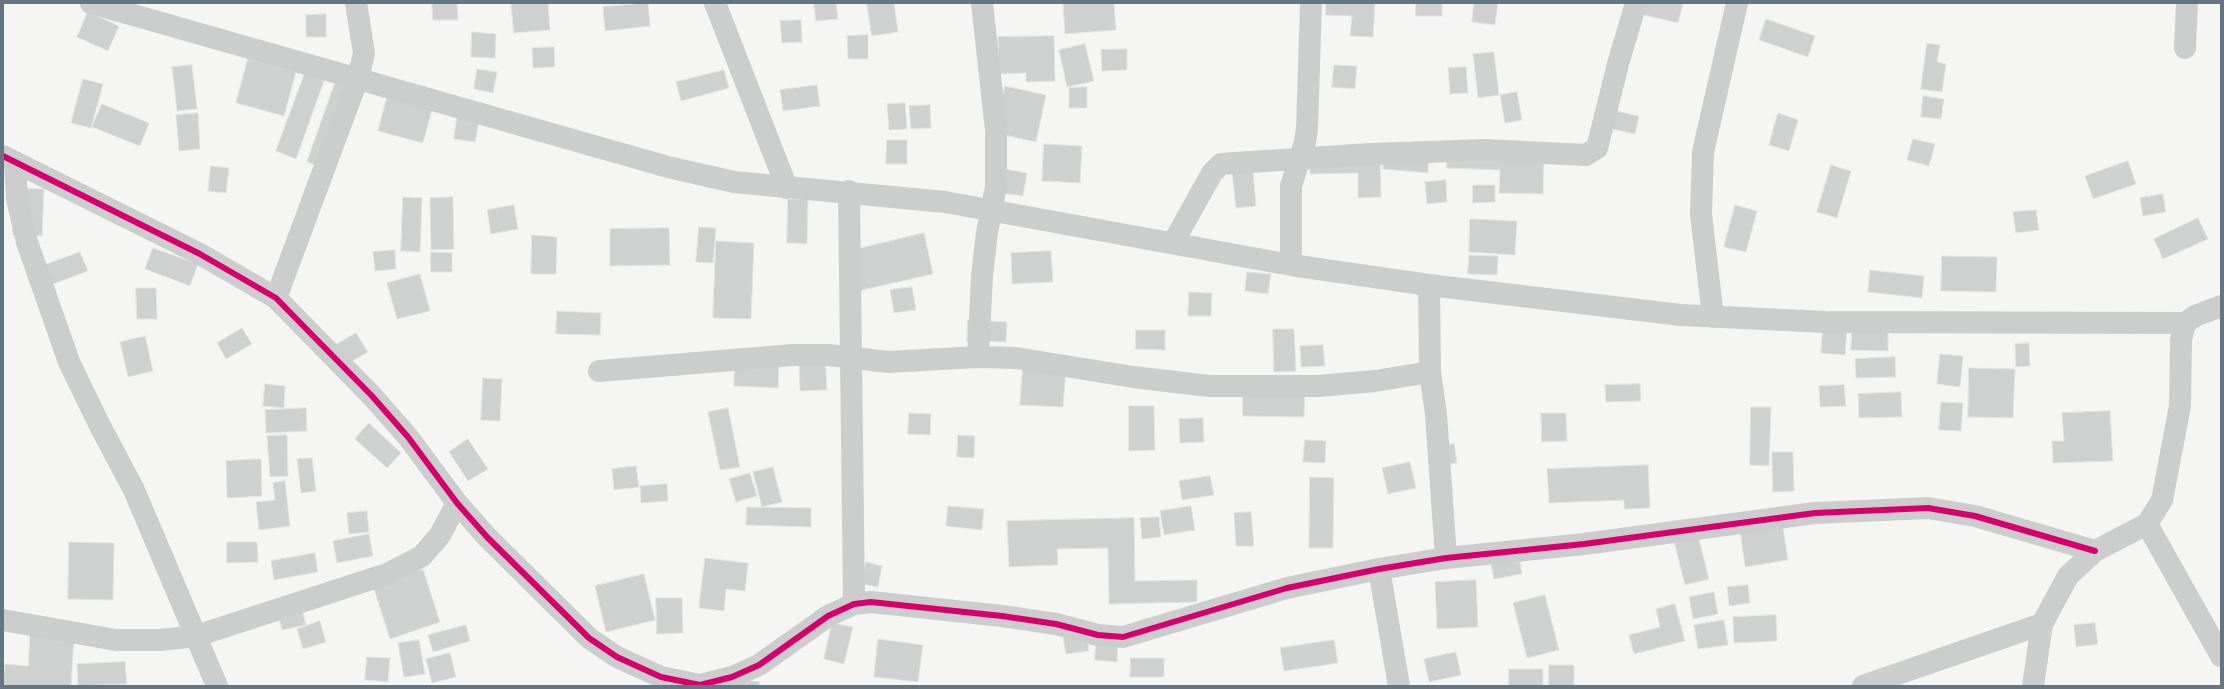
<!DOCTYPE html>
<html>
<head>
<meta charset="utf-8">
<style>
  body { margin:0 }
  #map { position:relative; width:2224px; height:689px; overflow:hidden; background:#f5f5f3; font-family:Lato,sans-serif }
  canvas { display:block }
  .frame { position:absolute; inset:0; border:4px solid #647584; pointer-events:none }
</style>
</head>
<body>
<div id="map">
<canvas width="2224" height="689"></canvas>
<div class="frame"></div>
</div>
<script>
const g = document.querySelector('canvas').getContext('2d');
g.lineJoin = 'round';
function fill(path, color) { g.fillStyle = color; g.fill(path, 'evenodd'); }
function strokePath(path, color, width, dash) { g.strokeStyle = color; g.lineWidth = width; g.lineCap = dash ? 'butt' : 'round'; g.setLineDash(dash || []); g.stroke(path); }
const building = new Path2D(`
  M 432,3 L 457,3 L 458,20 L 433,20 Z
  M 511,3 L 548,3 L 550,30 L 514,33 Z
  M 648,3 L 650,26 L 605,31 L 603,7 Z
  M 814,3 L 836,3 L 838,19 L 816,21 Z
  M 867,3 L 894,3 L 898,32 L 872,36 Z
  M 1114,3 L 1116,30 L 1065,34 L 1063,4 Z
  M 1326,3 L 1375,3 L 1373,37 L 1350,36 L 1352,16 L 1326,15 Z
  M 1416,3 L 1442,3 L 1442,16 L 1416,16 Z
  M 1474,3 L 1498,3 L 1495,25 L 1472,22 Z
  M 1629,3 L 1683,3 L 1678,23 L 1627,11 Z
  M 88,12 L 119,26 L 108,51 L 77,37 Z
  M 326,14 L 326,37 L 306,37 L 306,15 Z
  M 1766,19 L 1815,36 L 1808,57 L 1759,40 Z
  M 801,20 L 802,42 L 782,43 L 780,21 Z
  M 472,32 L 496,34 L 495,58 L 471,57 Z
  M 868,35 L 868,59 L 848,59 L 847,36 Z
  M 1054,36 L 1055,81 L 1026,82 L 1026,73 L 999,74 L 998,37 Z
  M 1927,43 L 1940,45 L 1937,62 L 1946,64 L 1942,92 L 1921,89 Z
  M 1085,44 L 1094,81 L 1067,87 L 1059,50 Z
  M 554,47 L 555,67 L 533,68 L 532,48 Z
  M 1127,49 L 1127,70 L 1102,71 L 1101,50 Z
  M 1494,52 L 1499,95 L 1478,98 L 1473,54 Z
  M 248,59 L 296,72 L 284,116 L 236,103 Z
  M 192,65 L 197,109 L 177,111 L 172,67 Z
  M 1334,65 L 1357,66 L 1355,89 L 1332,87 Z
  M 1466,67 L 1468,93 L 1450,94 L 1448,68 Z
  M 477,69 L 497,72 L 493,93 L 474,89 Z
  M 724,70 L 729,88 L 681,101 L 676,82 Z
  M 305,73 L 324,81 L 296,159 L 276,151 Z
  M 83,79 L 103,84 L 91,128 L 71,123 Z
  M 336,80 L 356,87 L 327,170 L 307,162 Z
  M 817,85 L 820,106 L 783,111 L 780,90 Z
  M 1005,86 L 1046,95 L 1036,142 L 995,133 Z
  M 1087,87 L 1087,108 L 1069,108 L 1069,88 Z
  M 1517,92 L 1522,120 L 1505,123 L 1500,95 Z
  M 1923,96 L 1944,99 L 1941,119 L 1921,117 Z
  M 387,98 L 432,110 L 423,143 L 378,131 Z
  M 905,103 L 907,129 L 889,130 L 887,104 Z
  M 102,104 L 149,123 L 140,146 L 92,127 Z
  M 930,105 L 931,128 L 911,129 L 909,106 Z
  M 1598,107 L 1639,116 L 1635,134 L 1594,125 Z
  M 198,113 L 200,149 L 179,151 L 176,115 Z
  M 1778,113 L 1798,120 L 1789,151 L 1769,145 Z
  M 457,118 L 479,122 L 475,142 L 454,139 Z
  M 1913,139 L 1935,144 L 1929,166 L 1907,160 Z
  M 887,140 L 907,140 L 907,164 L 886,164 Z
  M 1044,144 L 1082,146 L 1080,183 L 1042,181 Z
  M 1384,147 L 1429,151 L 1428,173 L 1383,169 Z
  M 1447,148 L 1544,151 L 1543,194 L 1499,193 L 1500,170 L 1447,168 Z
  M 1380,151 L 1381,197 L 1358,198 L 1358,173 L 1310,174 L 1310,152 Z
  M 1252,161 L 1256,206 L 1236,208 L 1231,163 Z
  M 2128,161 L 2136,184 L 2093,199 L 2085,176 Z
  M 1831,165 L 1851,171 L 1837,218 L 1817,212 Z
  M 211,166 L 229,168 L 226,193 L 208,191 Z
  M 1004,169 L 1027,173 L 1023,196 L 1001,193 Z
  M 1446,180 L 1447,202 L 1427,204 L 1425,182 Z
  M 1473,185 L 1495,185 L 1495,202 L 1473,203 Z
  M 15,188 L 44,189 L 42,236 L 13,235 Z
  M 2163,194 L 2166,212 L 2143,216 L 2140,198 Z
  M 403,197 L 422,198 L 420,252 L 401,251 Z
  M 453,197 L 454,249 L 431,250 L 430,198 Z
  M 788,199 L 808,199 L 807,244 L 787,243 Z
  M 514,205 L 518,229 L 491,234 L 487,210 Z
  M 1735,205 L 1757,211 L 1746,252 L 1724,247 Z
  M 2036,210 L 2039,230 L 2016,233 L 2013,212 Z
  M 2198,218 L 2208,239 L 2163,259 L 2154,239 Z
  M 1470,219 L 1517,221 L 1515,255 L 1469,252 Z
  M 699,227 L 716,228 L 713,263 L 696,262 Z
  M 669,228 L 670,265 L 610,266 L 610,229 Z
  M 924,233 L 933,274 L 858,291 L 849,251 Z
  M 532,235 L 557,237 L 556,274 L 531,274 Z
  M 716,241 L 754,243 L 751,319 L 713,318 Z
  M 153,248 L 198,264 L 190,286 L 145,269 Z
  M 395,250 L 396,269 L 375,271 L 373,252 Z
  M 1051,251 L 1053,282 L 1012,284 L 1011,253 Z
  M 80,252 L 88,271 L 34,291 L 26,272 Z
  M 431,252 L 452,253 L 452,272 L 431,272 Z
  M 1469,255 L 1498,256 L 1497,275 L 1468,274 Z
  M 1942,256 L 1997,257 L 1996,292 L 1941,291 Z
  M 1870,270 L 1924,276 L 1922,298 L 1868,292 Z
  M 1247,272 L 1271,274 L 1268,294 L 1245,291 Z
  M 420,274 L 430,311 L 397,319 L 387,283 Z
  M 912,287 L 916,310 L 894,313 L 890,290 Z
  M 136,288 L 156,288 L 157,319 L 137,319 Z
  M 1189,292 L 1212,293 L 1211,316 L 1188,316 Z
  M 557,311 L 601,313 L 600,335 L 556,334 Z
  M 968,320 L 1007,322 L 1006,342 L 967,341 Z
  M 242,328 L 252,344 L 226,359 L 217,343 Z
  M 1273,329 L 1294,329 L 1296,371 L 1274,372 Z
  M 1823,329 L 1847,330 L 1845,355 L 1821,353 Z
  M 1136,330 L 1165,330 L 1165,350 L 1136,349 Z
  M 1852,331 L 1888,332 L 1888,351 L 1851,350 Z
  M 356,333 L 368,352 L 345,365 L 334,346 Z
  M 145,336 L 153,371 L 128,377 L 120,342 Z
  M 2029,343 L 2030,366 L 2016,367 L 2015,344 Z
  M 1323,345 L 1325,366 L 1301,367 L 1300,346 Z
  M 1940,354 L 1963,356 L 1960,387 L 1937,384 Z
  M 825,356 L 827,390 L 800,391 L 799,357 Z
  M 1895,357 L 1896,377 L 1856,378 L 1855,359 Z
  M 735,362 L 779,364 L 778,388 L 734,386 Z
  M 1023,365 L 1066,368 L 1063,407 L 1020,405 Z
  M 1969,368 L 2015,369 L 2013,418 L 1968,417 Z
  M 483,378 L 502,379 L 500,421 L 481,420 Z
  M 265,384 L 285,386 L 284,408 L 263,406 Z
  M 1640,384 L 1641,401 L 1606,402 L 1605,385 Z
  M 1243,385 L 1305,386 L 1304,417 L 1243,416 Z
  M 1844,385 L 1846,406 L 1820,407 L 1819,386 Z
  M 1901,392 L 1902,417 L 1859,418 L 1858,394 Z
  M 1941,402 L 1963,403 L 1961,431 L 1939,430 Z
  M 1129,406 L 1154,406 L 1155,450 L 1129,451 Z
  M 1751,407 L 1771,407 L 1769,466 L 1750,465 Z
  M 306,408 L 307,431 L 266,433 L 265,410 Z
  M 728,408 L 740,467 L 720,470 L 708,412 Z
  M 2110,411 L 2113,461 L 2053,463 L 2052,441 L 2064,441 L 2062,413 Z
  M 909,413 L 931,414 L 930,435 L 908,434 Z
  M 1541,413 L 1566,413 L 1567,441 L 1542,442 Z
  M 1203,418 L 1204,442 L 1180,443 L 1179,419 Z
  M 369,423 L 401,453 L 387,468 L 355,439 Z
  M 287,435 L 288,476 L 270,477 L 267,436 Z
  M 958,435 L 975,436 L 974,458 L 957,457 Z
  M 468,439 L 488,469 L 468,481 L 449,452 Z
  M 1305,440 L 1326,441 L 1325,463 L 1303,462 Z
  M 1454,444 L 1457,463 L 1438,465 L 1435,447 Z
  M 1772,452 L 1793,452 L 1794,491 L 1773,492 Z
  M 312,458 L 316,491 L 301,493 L 297,459 Z
  M 261,459 L 262,496 L 227,498 L 226,461 Z
  M 1410,462 L 1416,488 L 1388,494 L 1382,468 Z
  M 1648,465 L 1650,508 L 1624,509 L 1624,500 L 1549,503 L 1547,469 Z
  M 636,466 L 639,487 L 614,490 L 612,469 Z
  M 773,467 L 782,502 L 762,507 L 753,472 Z
  M 750,473 L 757,496 L 736,502 L 729,479 Z
  M 1210,476 L 1214,495 L 1182,500 L 1179,481 Z
  M 1310,477 L 1334,478 L 1333,548 L 1309,548 Z
  M 285,481 L 290,526 L 259,530 L 256,502 L 275,500 L 273,483 Z
  M 667,484 L 668,501 L 641,503 L 640,486 Z
  M 948,506 L 984,509 L 982,530 L 946,526 Z
  M 1191,506 L 1195,530 L 1164,535 L 1160,511 Z
  M 747,507 L 811,508 L 811,527 L 746,525 Z
  M 367,511 L 369,532 L 349,534 L 347,513 Z
  M 1251,512 L 1254,546 L 1236,546 L 1234,513 Z
  M 1781,515 L 1788,560 L 1745,567 L 1739,522 Z
  M 1159,517 L 1161,537 L 1142,539 L 1140,518 Z
  M 1134,518 L 1135,581 L 1197,580 L 1197,602 L 1109,604 L 1108,548 L 1057,549 L 1058,565 L 1009,567 L 1007,521 Z
  M 1697,531 L 1709,579 L 1685,585 L 1673,537 Z
  M 369,534 L 373,556 L 337,563 L 333,541 Z
  M 69,542 L 114,543 L 113,600 L 68,599 Z
  M 227,542 L 257,542 L 258,562 L 227,563 Z
  M 315,553 L 318,572 L 274,580 L 271,561 Z
  M 1519,555 L 1522,574 L 1494,579 L 1490,560 Z
  M 705,558 L 748,563 L 745,591 L 726,589 L 724,611 L 699,608 Z
  M 866,562 L 882,566 L 878,587 L 862,584 Z
  M 423,569 L 440,622 L 390,639 L 373,586 Z
  M 644,574 L 655,620 L 606,632 L 595,586 Z
  M 1476,580 L 1478,627 L 1437,629 L 1435,582 Z
  M 1748,585 L 1750,603 L 1729,606 L 1727,587 Z
  M 1714,592 L 1718,614 L 1693,619 L 1689,597 Z
  M 1545,595 L 1559,650 L 1527,658 L 1513,603 Z
  M 656,598 L 682,598 L 683,633 L 657,634 Z
  M 300,602 L 306,625 L 282,630 L 276,607 Z
  M 1675,604 L 1685,641 L 1634,654 L 1629,635 L 1660,627 L 1656,609 Z
  M 1776,615 L 1777,641 L 1734,643 L 1733,617 Z
  M 1724,620 L 1728,645 L 1698,649 L 1694,625 Z
  M 320,621 L 326,642 L 303,649 L 297,629 Z
  M 832,623 L 853,627 L 844,664 L 824,659 Z
  M 2095,623 L 2098,644 L 2076,647 L 2074,625 Z
  M 466,625 L 470,641 L 433,652 L 428,635 Z
  M 1086,634 L 1089,651 L 1066,654 L 1063,637 Z
  M 30,635 L 74,637 L 71,686 L 3,686 L 5,664 L 28,666 Z
  M 878,639 L 923,645 L 918,682 L 874,677 Z
  M 1096,639 L 1118,641 L 1117,662 L 1095,660 Z
  M 419,640 L 425,674 L 404,677 L 398,643 Z
  M 1334,640 L 1338,663 L 1284,671 L 1280,648 Z
  M 1456,652 L 1461,675 L 1429,682 L 1424,659 Z
  M 450,653 L 456,677 L 432,683 L 426,659 Z
  M 367,657 L 390,658 L 388,682 L 365,680 Z
  M 1131,658 L 1164,658 L 1164,677 L 1130,677 Z
  M 125,662 L 127,684 L 78,686 L 77,664 Z
  M 1549,665 L 1574,665 L 1574,686 L 1549,686 Z
  M 1509,669 L 1543,669 L 1543,686 L 1509,686 Z
  M 733,679 L 760,682 L 759,686 L 732,686 Z`);
fill(building, '#cfd0d0');
strokePath(building, '#e4e4e3', 1);
strokePath(new Path2D(`
  M 91,3 L 668,167 L 734,182 L 945,202 L 1291,265 L 1429,285 L 1681,315 L 1825,322 L 2185,323
  M 715,3 L 787,188
  M 2185,48 L 2187,3
  M 3,156 L 200,254 L 276,298 L 372,396 L 408,437 L 457,503 L 487,537 L 589,638 L 617,657 L 661,677 L 700,685 L 732,677 L 759,665 L 828,616 L 854,604 L 871,602 L 1002,616 L 1056,624 L 1098,635 L 1123,637 L 1287,588 L 1379,569 L 1446,558 L 1584,544 L 1815,513 L 1928,508 L 1975,516 L 2095,551
  M 15,162 L 17,199 L 27,242 L 69,362 L 99,424 L 134,490 L 217,686
  M 849,191 L 854,604
  M 1173,243 L 1212,173 L 1221,164 L 1370,154 L 1485,150 L 1586,155 L 1597,148 L 1618,64 L 1636,3
  M 1291,265 L 1291,186 L 1305,142 L 1307,129 L 1311,3
  M 1429,285 L 1430,372 L 1436,414 L 1446,558
  M 276,298 L 358,78 L 364,53 L 356,3
  M 1713,317 L 1701,214 L 1703,152 L 1737,3
  M 978,357 L 982,276 L 987,232 L 996,186 L 996,130 L 982,3
  M 599,371 L 793,355 L 829,355 L 888,362 L 978,357 L 1016,358 L 1133,377 L 1209,386 L 1318,386 L 1375,381 L 1430,372
  M 2147,524 L 2221,656
  M 1379,569 L 1399,686
  M 3,620 L 116,640 L 161,640 L 196,636 L 387,574 L 422,556 L 440,535 L 457,503
  M 1863,686 L 2042,624
  M 2033,686 L 2042,624 L 2068,576 L 2095,551 L 2147,524 L 2162,500 L 2180,406 L 2181,340 L 2185,323 L 2195,316 L 2221,306`), '#cccece', 22);
strokePath(new Path2D(`
  M 3,156 L 200,254 L 276,298 L 372,396 L 408,437 L 457,503 L 487,537 L 589,638 L 617,657 L 661,677 L 700,685 L 732,677 L 759,665 L 828,616 L 854,604 L 871,602 L 1002,616 L 1056,624 L 1098,635 L 1123,637 L 1287,588 L 1379,569 L 1446,558 L 1584,544 L 1815,513 L 1928,508 L 1975,516 L 2095,551`), '#d6006c', 6);
</script>
</body>
</html>
